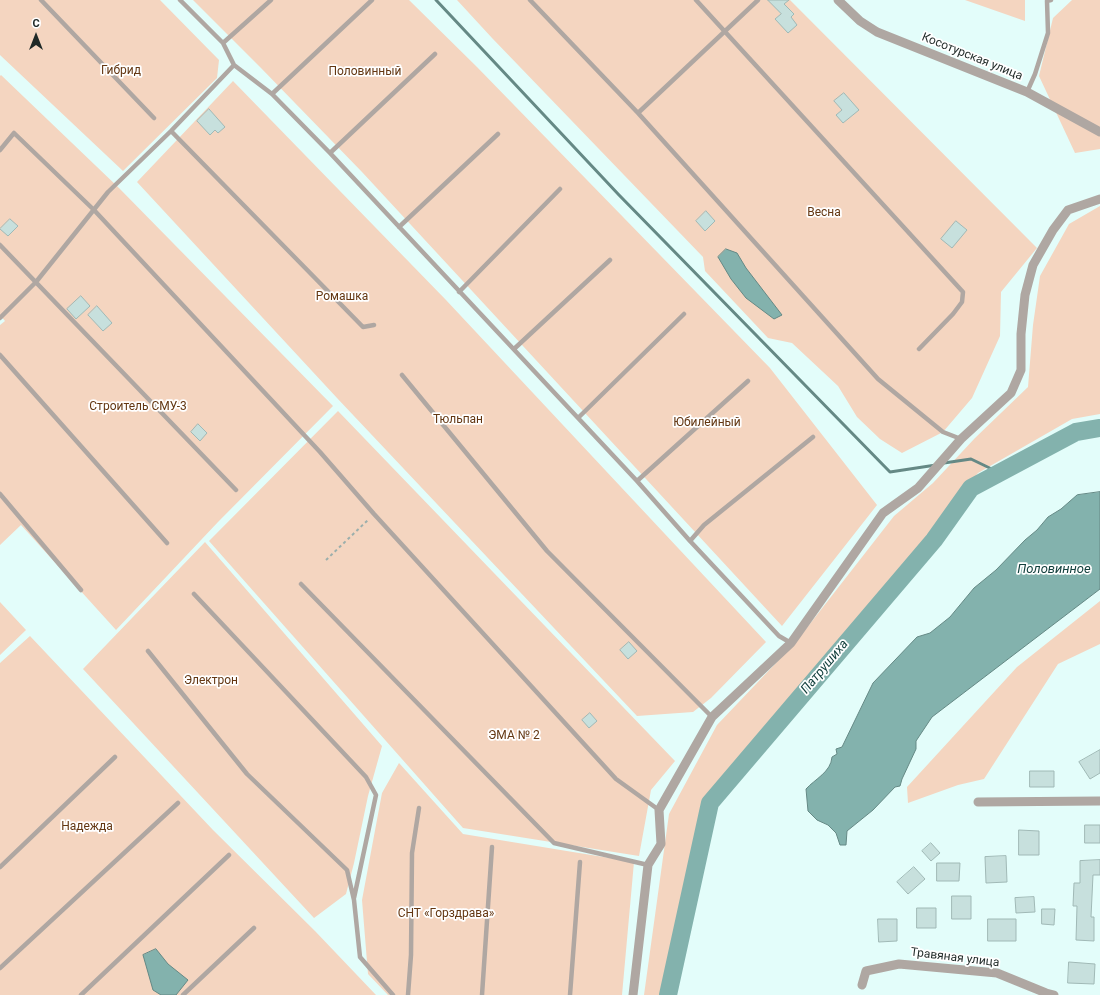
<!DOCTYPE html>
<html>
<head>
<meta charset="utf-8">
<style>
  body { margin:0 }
  #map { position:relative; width:1100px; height:995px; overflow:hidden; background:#e3fdfa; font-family:Roboto,sans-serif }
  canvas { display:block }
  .north { position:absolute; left:16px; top:16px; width:40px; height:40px; -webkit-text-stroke:3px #fff; paint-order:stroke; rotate:0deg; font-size:11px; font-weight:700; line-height:16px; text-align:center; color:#1f2927 }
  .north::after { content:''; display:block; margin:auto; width:14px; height:18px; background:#1f2927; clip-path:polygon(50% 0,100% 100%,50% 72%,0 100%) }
</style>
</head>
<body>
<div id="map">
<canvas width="1100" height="995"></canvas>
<div class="north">С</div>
</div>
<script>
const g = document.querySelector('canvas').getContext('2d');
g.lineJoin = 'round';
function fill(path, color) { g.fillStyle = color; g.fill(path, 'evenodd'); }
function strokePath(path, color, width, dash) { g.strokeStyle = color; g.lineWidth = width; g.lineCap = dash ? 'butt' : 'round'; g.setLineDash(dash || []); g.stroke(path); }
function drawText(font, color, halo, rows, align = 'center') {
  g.font = font + ' Roboto,sans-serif'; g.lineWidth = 3.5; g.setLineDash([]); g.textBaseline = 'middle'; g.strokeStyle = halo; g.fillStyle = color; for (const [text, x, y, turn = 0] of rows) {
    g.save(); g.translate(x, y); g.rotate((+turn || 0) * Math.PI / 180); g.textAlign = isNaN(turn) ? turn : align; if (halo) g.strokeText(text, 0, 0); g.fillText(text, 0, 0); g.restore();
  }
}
fill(new Path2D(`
  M 0,0 L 160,0 L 219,60 L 217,78 L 123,171 L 0,55 Z
  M 193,0 L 409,0 L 477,67 L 770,368 L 877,505 L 782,626 L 362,172 L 261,68 Z
  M 457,0 L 790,0 L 1037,248 L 1001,292 L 1000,336 L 972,398 L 943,432 L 902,453 L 880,439 L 857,417 L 838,386 L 792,343 L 768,338 L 705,271 L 703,257 L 492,38 Z
  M 965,0 L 1025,0 L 1025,21 Z
  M 1072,0 L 1100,0 L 1100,149 L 1075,153 L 1039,76 L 1053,18 Z
  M 1,75 L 119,188 L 333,406 L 218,522 L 116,630 L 21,525 L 0,545 L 0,325 L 5,321 L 0,315 L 0,76 Z
  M 233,81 L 446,300 L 766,642 L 711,698 L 693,712 L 637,716 L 337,398 L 137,182 Z
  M 1100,206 L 1100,414 L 1072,419 L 978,473 L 834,649 L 705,799 L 664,995 L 644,995 L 669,814 L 717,725 L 795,643 L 894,516 L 933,483 L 975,438 L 1028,387 L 1033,325 L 1040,276 L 1069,224 Z
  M 338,411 L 675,761 L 651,790 L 639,856 L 463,828 L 209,541 Z
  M 205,542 L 382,746 L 368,796 L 354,863 L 346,894 L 314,918 L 83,669 Z
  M 1100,601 L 1100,644 L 1058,664 L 984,779 L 958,785 L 908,803 L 907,787 L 1017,667 Z
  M 0,602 L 26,630 L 0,655 Z
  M 30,636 L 213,830 L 315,931 L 376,995 L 0,995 L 0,663 Z
  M 399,763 L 463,834 L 634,862 L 622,995 L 388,995 L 368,974 L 362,900 L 382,793 Z`), '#f4d5c0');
const water = new Path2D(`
  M 726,249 L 737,253 L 746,268 L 782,315 L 774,319 L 746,298 L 731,279 L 718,257 Z
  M 1100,492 L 1100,589 L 932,717 L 916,741 L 916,749 L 902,779 L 900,786 L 895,787 L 873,810 L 847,831 L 846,845 L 840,845 L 836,833 L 828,825 L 817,820 L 808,811 L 806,789 C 815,779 831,772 832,757 L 837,754 L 836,749 L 842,747 L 873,683 L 917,637 L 930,633 L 950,617 L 974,588 L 996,570 L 1025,540 L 1037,530 L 1048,517 L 1061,509 L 1077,495 Z
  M 156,949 L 168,964 L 188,980 L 176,995 L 161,995 L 153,990 L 143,955 Z`);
fill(water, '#83b2ad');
strokePath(water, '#658985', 1);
strokePath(new Path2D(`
  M 436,0 L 619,195 L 890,472 L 936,465
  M 944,463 L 971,459 L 1000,473`), '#658985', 3);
strokePath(new Path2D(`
  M 668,995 L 710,803 L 934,540 L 971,488 L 1076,432 L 1100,428`), '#83b2ad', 18);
const building = new Path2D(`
  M 768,0 L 789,0 L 784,4 L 794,14 L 791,17 L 797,25 L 788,33 L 775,19 L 781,14 Z
  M 844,93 L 859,110 L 843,123 L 836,115 L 842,110 L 834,101 Z
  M 209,109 L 225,127 L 218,133 L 215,130 L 210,135 L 197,121 Z
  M 706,211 L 715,221 L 705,231 L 696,221 Z
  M 10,219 L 18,226 L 8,236 L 0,229 Z
  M 956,221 L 967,230 L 952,248 L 941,239 Z
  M 81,296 L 90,306 L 76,319 L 67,309 Z
  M 97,306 L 112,323 L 103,331 L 88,315 Z
  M 198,424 L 207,433 L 200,441 L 191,432 Z
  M 629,642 L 637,651 L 628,659 L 620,650 Z
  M 590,713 L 597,721 L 589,728 L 582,720 Z
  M 1100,750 L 1100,773 L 1090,779 L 1079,762 Z
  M 1030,771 L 1054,771 L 1054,787 L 1030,787 Z
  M 1085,825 L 1100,825 L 1100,843 L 1085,843 Z
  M 1019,830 L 1039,831 L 1039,855 L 1019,855 Z
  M 931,843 L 940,853 L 931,861 L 922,851 Z
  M 1006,856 L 1007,882 L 986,883 L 985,857 Z
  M 1100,860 L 1100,875 L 1093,875 L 1091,917 L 1094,917 L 1094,941 L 1076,940 L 1077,906 L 1073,906 L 1074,883 L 1080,883 L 1080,861 Z
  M 937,863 L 960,863 L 959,881 L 937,881 Z
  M 914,867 L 925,879 L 908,894 L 897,882 Z
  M 952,896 L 971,896 L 971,919 L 952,919 Z
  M 1034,897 L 1035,912 L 1016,913 L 1015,898 Z
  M 917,908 L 936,908 L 936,928 L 917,928 Z
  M 1042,909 L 1055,909 L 1054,925 L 1042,924 Z
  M 878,919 L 897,919 L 897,941 L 879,942 Z
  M 988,919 L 1016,919 L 1016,941 L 988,941 Z
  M 1069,962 L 1095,964 L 1094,984 L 1068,983 Z`);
fill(building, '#c7e0dd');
strokePath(building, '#a0b9b6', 1);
strokePath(new Path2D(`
  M 326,560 L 369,519`), '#9bafac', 2, [3, 3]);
strokePath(new Path2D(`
  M 41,0 L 154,118
  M 180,0 L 223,43 L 234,65 L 272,94 L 330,153 L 637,481 L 690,541 L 779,636 L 791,643
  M 530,0 L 638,113 L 878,379 L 943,432 L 961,439
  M 696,0 L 963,292 L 962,302 L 953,314 L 919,349
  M 223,43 L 271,0
  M 1027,92 L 1035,74 L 1048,33 L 1047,1 L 1051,0
  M 272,94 L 372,0
  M 638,113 L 758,0
  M 171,131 L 363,327 L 374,325
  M 0,150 L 14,133 L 94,210 L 320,452 L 374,514 L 616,779 L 659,810
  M 330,153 L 435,54
  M 399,227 L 498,134
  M 0,245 L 236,490
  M 459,292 L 560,189
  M 0,318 L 36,282 L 108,192 L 171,131 L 234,65
  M 514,349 L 610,260
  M 0,355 L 167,543
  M 402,375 L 547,551 L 712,717
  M 578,418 L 684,314
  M 637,481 L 748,381
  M 0,494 L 81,590
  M 690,541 L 704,525 L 813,437
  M 301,584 L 554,843 L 648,865
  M 194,594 L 366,777 L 376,795 L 354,898
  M 148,651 L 247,774 L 347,870 L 354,900 L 360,957 L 393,995
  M 0,867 L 115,757
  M 0,968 L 178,803
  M 81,995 L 229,855
  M 183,995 L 254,928
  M 408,995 L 411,955 L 412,853 L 419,808
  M 482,995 L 492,847
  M 570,995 L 580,862`), '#afa7a2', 4.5);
strokePath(new Path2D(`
  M 838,0 L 860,21 L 877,32 L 1027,92 L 1100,132
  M 978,802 L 1100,801
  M 862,985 L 866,971 L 899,964 L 997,973 L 1046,993 L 1054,995
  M 633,995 L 648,865 L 661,844 L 659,810 L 712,717 L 791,643 L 883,513 L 918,488 L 961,439 L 1011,393 L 1021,370 L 1021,334 L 1025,295 L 1033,265 L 1053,230 L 1068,210 L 1100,199`), '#afa7a2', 9);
drawText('12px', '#1f2927', '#fff', [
  ["Косотурская улица",972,57,22],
  ["Травяная улица",955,958,7]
]);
drawText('12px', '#633611', '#fff', [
  ["Гибрид",121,71],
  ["Половинный",365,72],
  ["Весна",824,213],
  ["Ромашка",342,297],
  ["Строитель СМУ-3",138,407],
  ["Тюльпан",458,420],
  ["Юбилейный",707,423],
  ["Электрон",211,681],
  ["ЭМА № 2",514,736],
  ["Надежда",87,827],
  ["СНТ «Горздрава»",446,914]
]);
drawText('italic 13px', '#13403d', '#fff', [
  ["Половинное",1054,570],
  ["Патрушиха",825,667,-50]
]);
</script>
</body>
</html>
